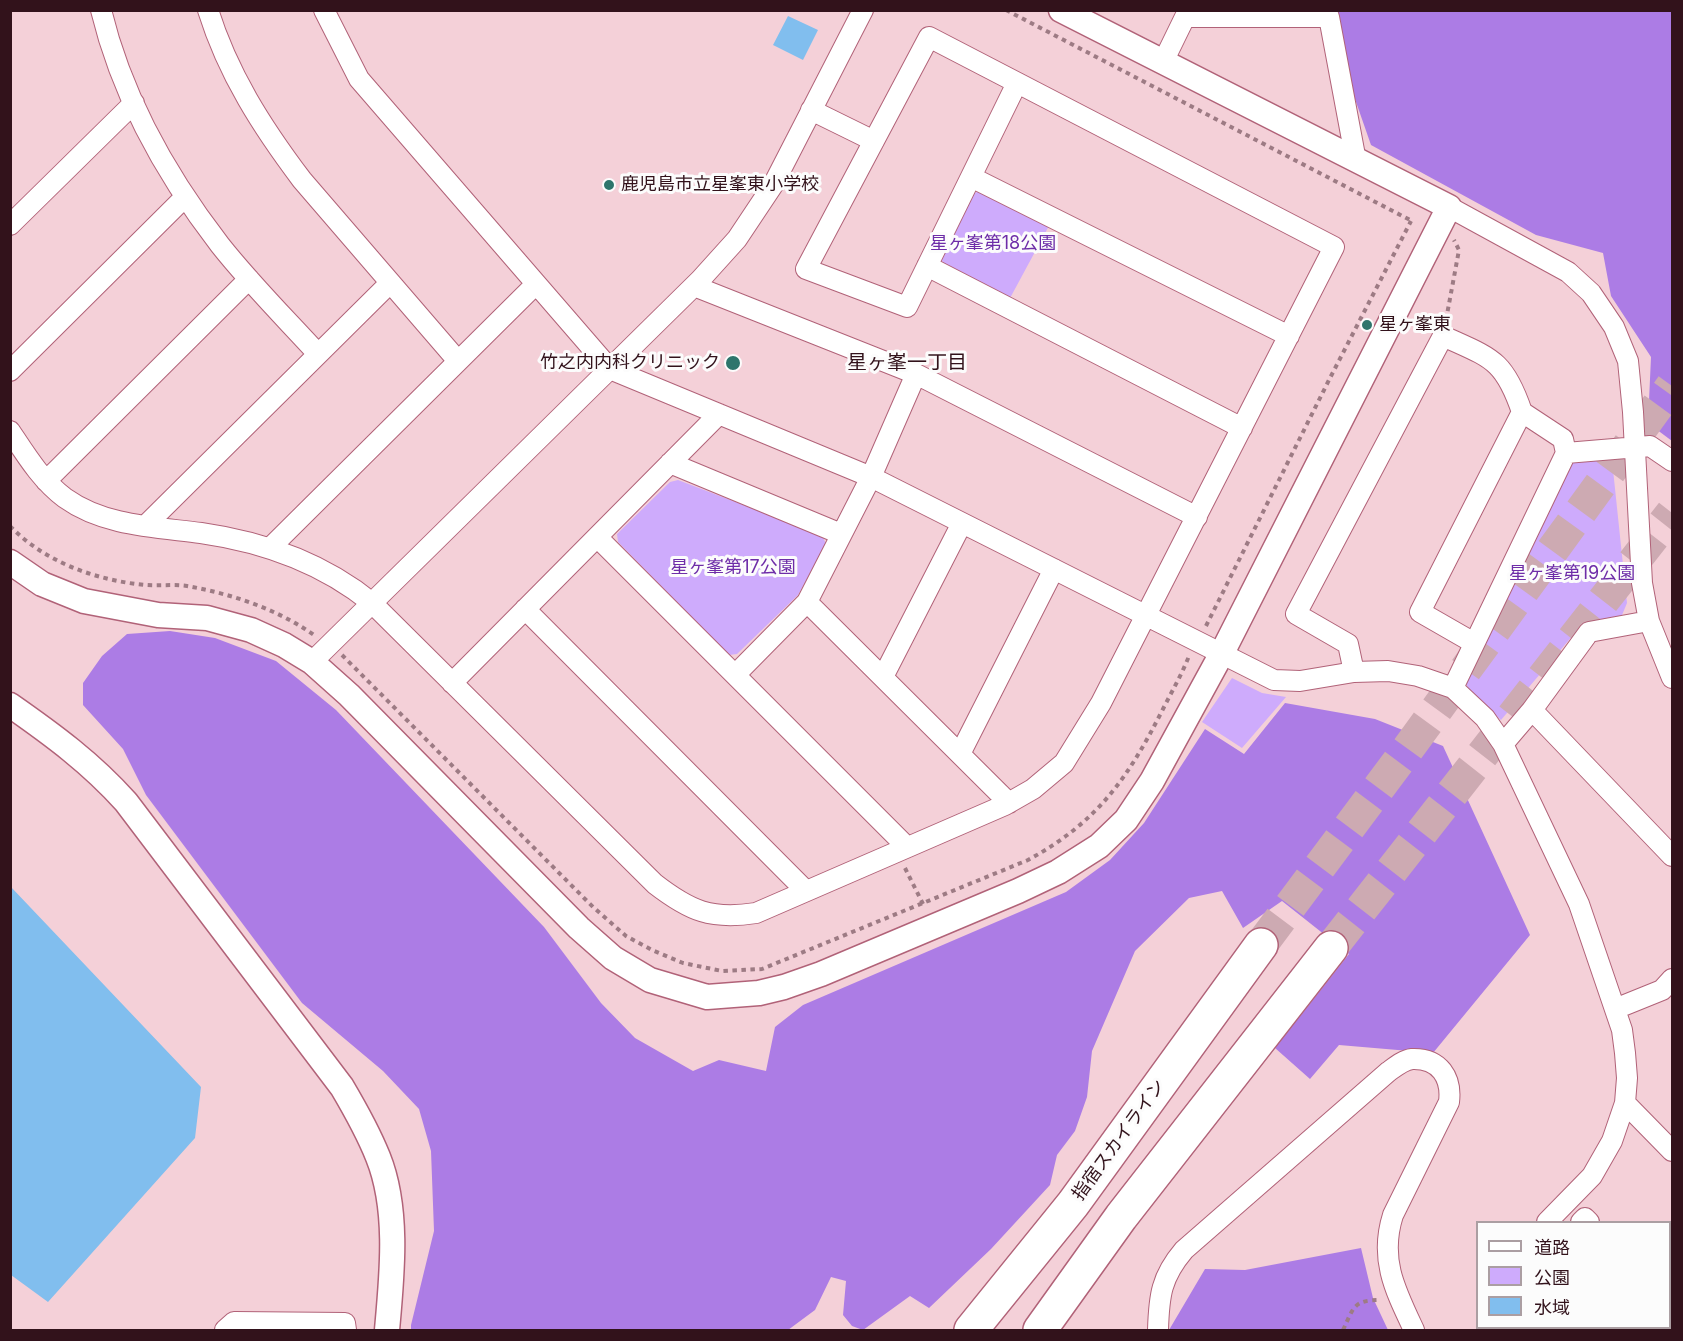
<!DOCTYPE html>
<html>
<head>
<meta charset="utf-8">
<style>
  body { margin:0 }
  #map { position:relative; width:1683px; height:1341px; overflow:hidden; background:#f4d0d8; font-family:Inter,"Noto Sans JP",sans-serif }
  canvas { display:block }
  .frame { position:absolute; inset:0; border:12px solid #32121b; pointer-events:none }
  .legend { position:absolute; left:1476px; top:1221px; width:195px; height:108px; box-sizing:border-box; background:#fcfcfc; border:2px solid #ab9ea2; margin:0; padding:8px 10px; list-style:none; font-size:18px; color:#32121b }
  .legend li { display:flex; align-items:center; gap:12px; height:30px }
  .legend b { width:30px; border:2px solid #ab9ea2 }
</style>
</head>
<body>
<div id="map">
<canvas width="1683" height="1341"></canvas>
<div class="frame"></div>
<ul class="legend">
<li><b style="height:8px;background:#fff"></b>道路</li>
<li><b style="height:16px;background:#ceabfc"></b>公園</li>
<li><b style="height:16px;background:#81beee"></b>水域</li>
</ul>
</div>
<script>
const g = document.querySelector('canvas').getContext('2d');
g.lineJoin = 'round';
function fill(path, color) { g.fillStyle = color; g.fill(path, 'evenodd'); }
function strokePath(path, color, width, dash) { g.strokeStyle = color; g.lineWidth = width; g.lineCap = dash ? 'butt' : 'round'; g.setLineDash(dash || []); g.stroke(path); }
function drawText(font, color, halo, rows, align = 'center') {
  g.font = font + ' Inter,"Noto Sans JP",sans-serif'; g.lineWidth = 6; g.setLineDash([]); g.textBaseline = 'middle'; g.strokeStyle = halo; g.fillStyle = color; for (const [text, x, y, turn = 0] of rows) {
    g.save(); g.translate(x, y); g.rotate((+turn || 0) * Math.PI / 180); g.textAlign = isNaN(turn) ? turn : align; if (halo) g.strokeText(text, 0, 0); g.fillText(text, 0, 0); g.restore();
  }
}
fill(new Path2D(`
  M 981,190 L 1050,224 L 1009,300 L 944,265 L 941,258 L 971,195 Z
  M 1602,457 L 1612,460 L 1627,603 L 1620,620 L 1580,627 L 1501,720 L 1471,693 L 1465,682 L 1568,465 L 1578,459 Z
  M 678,480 L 822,535 L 826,544 L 798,595 L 737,654 L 729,655 L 618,542 L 617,534 L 670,482 Z
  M 1232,678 L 1262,693 L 1286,697 L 1242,748 L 1202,722 Z
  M 1670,1318 L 1672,1321 L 1672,1330 L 1559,1330 L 1559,1328 L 1670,1328 Z`), '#ceabfc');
fill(new Path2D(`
  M 1337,11 L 1672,11 L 1672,441 L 1648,423 L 1651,357 L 1611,296 L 1603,253 L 1536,235 L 1371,145 L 1332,33 Z
  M 170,631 L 215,638 L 276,661 L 336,710 L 544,927 L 601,1003 L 635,1038 L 693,1071 L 719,1060 L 766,1071 L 775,1027 L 803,1005 L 1066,892 L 1110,860 L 1144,823 L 1205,729 L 1244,754 L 1285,703 L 1375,719 L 1443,746 L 1530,935 L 1433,1053 L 1339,1045 L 1310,1079 L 1275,1048 L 1349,954 L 1282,901 L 1243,928 L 1222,891 L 1189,898 L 1135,951 L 1092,1051 L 1087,1097 L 1075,1131 L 1057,1155 L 1050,1185 L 991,1249 L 929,1308 L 910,1296 L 863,1330 L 852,1326 L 843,1315 L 846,1281 L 831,1277 L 815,1310 L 788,1330 L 411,1330 L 411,1325 L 434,1231 L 431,1151 L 419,1109 L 383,1071 L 302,1003 L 146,795 L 123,749 L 83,705 L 83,683 L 102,656 L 127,634 Z
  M 1361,1248 L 1373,1298 L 1388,1330 L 1169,1330 L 1205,1269 L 1245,1270 Z`), '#ac7ce5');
fill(new Path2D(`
  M 788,16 L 818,30 L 803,60 L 773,45 Z
  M 11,887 L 201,1087 L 195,1138 L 48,1302 L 11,1275 Z`), '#81beee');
strokePath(new Path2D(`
  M 1261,945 L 1407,750 L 1672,386
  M 1331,948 L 1672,513`), '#cdaab2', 33, [33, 16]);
const minor = new Path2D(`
  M 101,10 C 122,97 166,175 220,245 C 250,283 285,318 318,354
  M 208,10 C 228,74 262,127 302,180 L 458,361
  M 324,10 L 359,79 L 610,369 L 871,477 L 1274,680 L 1300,681 L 1354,672 L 1388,671 L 1418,676 L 1453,688 L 1485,718 L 1503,744 L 1579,904 L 1622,1030 L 1625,1053 L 1627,1078 L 1625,1103 L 1612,1141 L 1592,1176 L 1547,1222
  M 1163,62 L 1185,17 L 1329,17 L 1356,161
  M 811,110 L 874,141
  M 971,177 L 1289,336
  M 1449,207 L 1568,272 L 1591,293 L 1614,327 L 1628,361 L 1633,412 L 1642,583 L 1649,621 L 1672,678
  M 10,225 L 134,103
  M 927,266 L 1242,428
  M 694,286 L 916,374 L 1197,517
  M 10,371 L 185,197
  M 1522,412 L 1563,439 L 1566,453
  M 10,431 C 26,455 41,480 65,498 C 104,526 155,527 201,533 C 264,542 323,563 372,603 L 655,884 C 690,911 711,920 756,913 L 1005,805 L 1033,789 L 1064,763 L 1101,703 L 1334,247 L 929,37 L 806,269 L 907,307 L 1017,83
  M 670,463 L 841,534
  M 46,481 L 249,279
  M 145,526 L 390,283
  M 597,537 L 907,847
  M 270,548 L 536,284
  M 807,602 L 1009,803
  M 525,609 L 806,891
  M 312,662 L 700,280 L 737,239 L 773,185 L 863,10
  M 1354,672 L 1348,644 L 1296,614 L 1443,336 C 1491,358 1504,359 1522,412 L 1420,612 L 1474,643
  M 735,675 L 807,602 L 871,477 L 916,374
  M 883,677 L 962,523
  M 452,683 L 719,414
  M 1453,688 L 1566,453 L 1650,446 L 1672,461
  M 1532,710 L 1672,856
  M 1503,744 L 1532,710 L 1589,632 L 1649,621
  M 960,754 L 1054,569
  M 1615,1009 L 1662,990 L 1672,979
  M 1625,1103 L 1672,1151
  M 1581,1222 L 1585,1218 L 1589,1222
  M 1670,1302 L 1672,1305
  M 1514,1328 L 1515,1330
  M 1549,1328 L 1550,1330
  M 225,1330 L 234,1322 L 345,1323 L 346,1330
  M 1158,1330 C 1159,1296 1161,1277 1184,1250 L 1388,1072 C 1395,1067 1403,1060 1412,1059 C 1440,1058 1452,1078 1449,1102 L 1393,1215 C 1379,1259 1395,1290 1414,1330`);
const tertiary = new Path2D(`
  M 10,562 L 42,584 L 84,601 L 158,615 L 207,618 L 251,630 L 284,645 L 312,662 L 349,695 L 579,928 L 613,958 L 650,980 L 707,997 L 759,993 L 784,987 L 821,974 L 1018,891 L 1058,872 L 1099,846 L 1126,820 L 1152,781 L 1222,653 L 1449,207 L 1061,10
  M 10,705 C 53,735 91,763 126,802 L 342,1087 C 355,1109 368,1132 378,1157 C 399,1209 392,1275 387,1330`);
const motorway = new Path2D(`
  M 971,1330 L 1073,1204 L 1261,945
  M 1040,1330 L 1121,1217 L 1331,948`);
strokePath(minor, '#b16278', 22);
strokePath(tertiary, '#b16278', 27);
strokePath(motorway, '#b16278', 36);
strokePath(new Path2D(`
  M 1006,10 L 1412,221
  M 1446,320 L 1459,250 L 1454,240
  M 10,526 C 44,562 98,581 146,585 C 160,586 174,584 187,586 C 232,594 277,609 314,635
  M 1206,626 L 1330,378 L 1411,221
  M 342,655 L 593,907 L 626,936 L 652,950 L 683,963 L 722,971 L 762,969 L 1028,860 C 1098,822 1128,778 1163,709 C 1172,691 1182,674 1189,656
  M 905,868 L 923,904
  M 1343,1330 C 1354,1307 1353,1300 1381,1300`), '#9d7b84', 4, [4.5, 4.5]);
strokePath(minor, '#fff', 20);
strokePath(tertiary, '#fff', 24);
strokePath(motorway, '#fff', 33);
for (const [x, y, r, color] of [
  [609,185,6,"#2e756c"],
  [1367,325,6,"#2e756c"],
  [733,363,8,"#2e756c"]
]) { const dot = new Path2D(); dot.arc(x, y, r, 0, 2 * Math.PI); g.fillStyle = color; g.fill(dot); strokePath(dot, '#fcfcfc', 2); }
drawText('18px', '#32121b', '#fcfcfc', [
  ["鹿児島市立星峯東小学校",621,185],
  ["星ヶ峯東",1379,325],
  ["竹之内内科クリニック",720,363,"right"]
], 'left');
drawText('18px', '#6e2da8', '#fcfcfc', [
  ["星ヶ峯第18公園",993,244],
  ["星ヶ峯第17公園",733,568],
  ["星ヶ峯第19公園",1572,574]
]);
drawText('18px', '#32121b', '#fcfcfc', [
  ["指宿スカイライン",1119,1140,-54]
]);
drawText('20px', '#32121b', '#fcfcfc', [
  ["星ヶ峯一丁目",907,363]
]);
</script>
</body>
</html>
